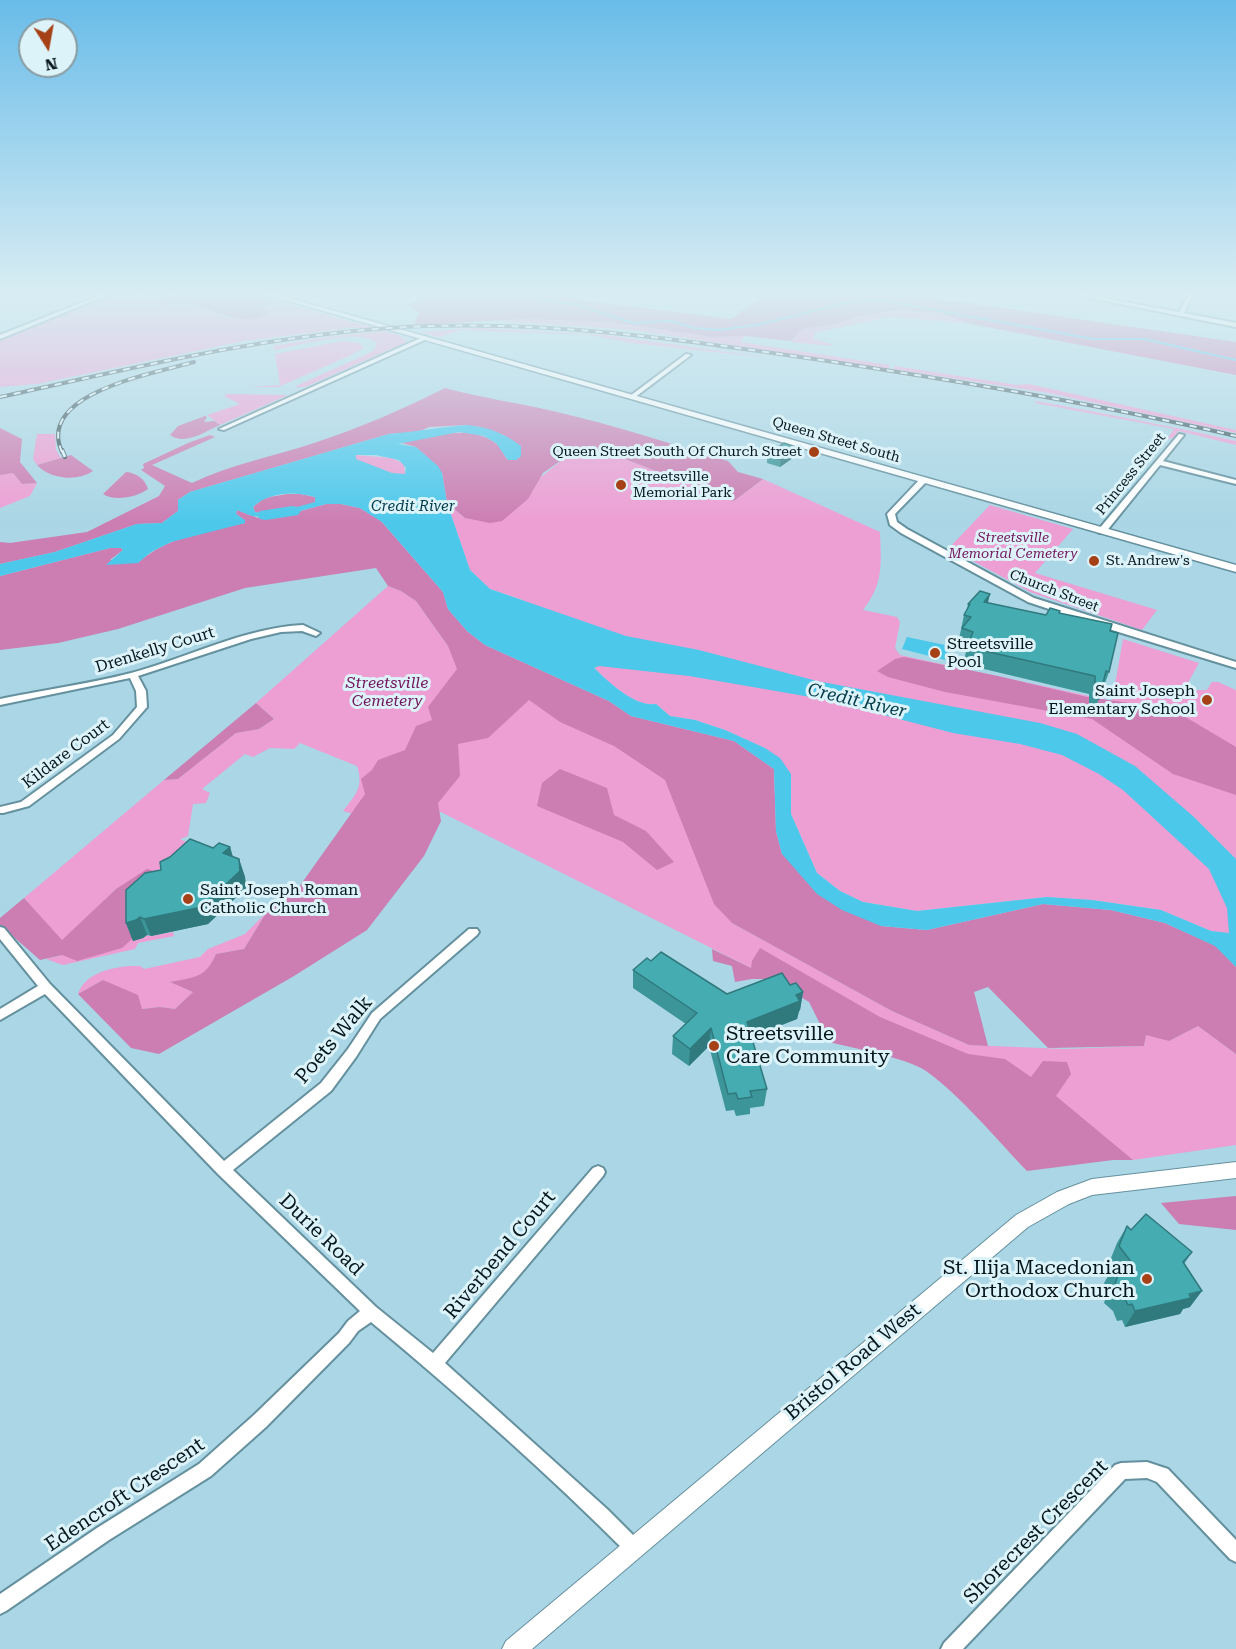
<!DOCTYPE html>
<html>
<head>
<meta charset="utf-8">
<style>
  body { margin:0 }
  #map { position:relative; width:1236px; height:1649px; overflow:hidden; background:#aad6e5; font-family:"Roboto Serif",serif }
  canvas { display:block }
  .north { position:absolute; left:18px; top:18px; width:60px; height:60px; box-sizing:border-box; background:#ddf3fa; border:2px solid #879ba1; border-radius:50%; rotate:169deg; font-size:16px; font-weight:700; line-height:24px; text-align:center; color:#06171c }
  .north::after { content:''; display:block; margin:auto; width:21px; height:27px; background:#a64117; clip-path:polygon(50% 0,100% 100%,50% 72%,0 100%) }
</style>
</head>
<body>
<div id="map">
<canvas width="1236" height="1649"></canvas>
<div class="north">N</div>
</div>
<script>
const g = document.querySelector('canvas').getContext('2d');
g.lineJoin = 'round';
function fill(path, color) { g.fillStyle = color; g.fill(path, 'evenodd'); }
function strokePath(path, color, width, dash) { g.strokeStyle = color; g.lineWidth = width; g.lineCap = dash ? 'butt' : 'round'; g.setLineDash(dash || []); g.stroke(path); }
function drawText(font, color, halo, rows, align = 'center') {
  g.font = font + ' "Roboto Serif",serif'; g.lineWidth = 6; g.setLineDash([]); g.textBaseline = 'middle'; g.strokeStyle = halo; g.fillStyle = color; for (const [text, x, y, turn = 0] of rows) {
    g.save(); g.translate(x, y); g.rotate((+turn || 0) * Math.PI / 180); g.textAlign = isNaN(turn) ? turn : align; if (halo) g.strokeText(text, 0, 0); g.fillText(text, 0, 0); g.restore();
  }
}
fill(new Path2D(`
  M 112,294 C 132,294 153,298 172,295 L 160,301 L 173,305 L 183,302 L 230,318 L 271,305 L 266,299 L 250,301 L 228,296 L 211,296 L 211,294 L 254,294 L 374,328 L 349,328 L 244,341 L 37,384 L 0,387 L 0,340 Z
  M 898,310 L 941,313 L 966,323 L 889,317 L 814,333 L 815,334 L 813,339 L 832,344 L 830,346 L 791,342 L 802,329 L 832,325 L 860,316 Z
  M 523,319 L 610,322 L 712,337 L 745,336 L 741,342 L 890,365 L 888,369 L 633,330 L 496,321 Z
  M 477,328 L 605,335 L 769,358 L 632,343 L 590,335 L 462,330 L 439,337 L 420,332 Z
  M 384,331 L 399,335 L 407,342 L 305,387 L 294,387 L 367,354 L 374,350 L 377,343 C 360,327 297,346 275,350 L 273,346 L 327,337 Z
  M 342,341 L 359,343 L 364,348 L 349,356 L 278,387 L 247,387 L 280,385 L 275,354 Z
  M 895,366 L 1017,385 L 1029,384 L 1236,430 L 1236,433 L 1048,393 L 892,369 Z
  M 227,394 L 288,395 L 220,425 L 207,415 L 240,404 L 224,396 Z
  M 1036,401 C 1103,413 1170,426 1236,441 L 1236,445 L 1179,431 L 1173,438 L 1167,439 L 1174,429 L 1035,403 Z
  M 37,434 L 55,434 L 56,450 L 61,458 L 37,465 L 33,459 Z
  M 589,450 L 604,451 L 734,501 L 763,479 L 880,532 C 881,565 884,583 863,610 L 897,617 L 900,622 L 895,648 L 900,655 L 1112,701 L 1123,639 L 1199,663 L 1184,690 L 1207,690 L 1212,682 L 1218,682 L 1236,690 L 1236,939 L 1229,933 L 1211,931 L 1161,910 L 1092,900 L 1047,897 L 917,911 L 863,902 L 840,891 L 817,873 L 791,814 L 791,775 L 765,748 L 725,730 L 695,720 L 670,716 L 656,704 C 634,707 609,682 594,668 L 599,666 L 523,600 L 490,589 L 470,570 L 447,503 L 465,518 L 541,477 L 566,457 Z
  M 355,455 L 392,458 L 404,464 L 405,474 C 389,476 370,465 356,459 Z
  M 13,473 L 22,484 L 37,483 L 30,496 L 0,508 L 0,475 Z
  M 990,505 L 1073,529 L 1035,573 L 1157,610 L 1142,630 L 1030,592 L 949,548 Z
  M 388,586 L 401,591 L 416,601 L 448,646 L 688,774 L 732,923 L 892,1011 L 969,1045 L 1064,1049 L 1144,1046 L 1146,1034 L 1169,1041 L 1198,1026 L 1236,1054 L 1236,1145 L 1133,1160 L 389,786 L 365,794 L 353,814 L 343,811 C 356,795 364,786 357,766 L 300,743 L 294,749 L 270,748 L 253,757 L 245,754 L 202,789 L 210,793 L 206,803 L 193,804 L 188,836 L 180,839 L 197,847 L 169,871 L 116,889 L 62,941 L 24,898 L 164,780 L 178,779 L 236,733 L 259,729 L 274,719 L 256,703 Z
  M 266,913 L 244,949 L 216,954 C 205,980 197,977 171,982 L 193,992 L 175,1009 L 160,1007 L 142,1009 L 103,980 L 78,994 C 85,971 119,965 140,966 L 144,969 L 200,957 L 208,949 L 245,934 Z
  M 173,932 L 174,936 L 138,943 L 135,949 L 63,965 L 46,959 L 133,938 L 143,938 L 147,935 L 151,936 Z`), '#ed9ed3');
fill(new Path2D(`
  M 175,294 L 241,296 L 250,301 L 266,299 L 272,304 L 262,307 L 270,312 C 249,331 209,307 186,303 C 179,302 169,305 162,306 L 159,301 Z
  M 424,294 L 554,294 L 588,301 L 731,319 L 765,294 L 906,294 L 1236,342 L 1236,375 L 966,323 L 941,313 L 898,310 L 860,316 L 832,325 L 802,329 L 791,341 L 746,336 L 712,337 L 610,322 L 523,319 L 417,325 L 414,323 L 420,313 L 408,305 L 428,295 Z
  M 445,388 C 482,398 519,403 557,412 C 614,425 671,444 728,461 L 738,472 L 763,479 L 734,501 L 604,451 L 589,450 L 566,457 L 543,473 L 528,499 L 502,521 L 490,523 L 465,518 L 447,503 L 442,473 L 416,447 L 398,442 C 429,439 466,423 494,442 C 502,447 502,454 508,460 L 516,460 L 521,456 L 467,425 L 429,427 L 418,432 L 389,434 L 190,492 L 178,500 L 178,511 L 162,523 L 137,524 L 55,552 L 0,564 L 0,542 L 10,543 L 87,532 L 159,496 L 165,486 L 141,470 L 144,468 L 143,464 L 188,443 L 210,435 L 215,437 L 152,465 L 192,483 C 231,464 272,457 314,443 C 359,428 402,410 445,388 Z
  M 205,416 L 207,417 L 204,422 L 214,421 L 220,425 C 206,431 185,446 170,435 L 178,426 Z
  M 0,428 L 22,439 L 20,462 L 37,483 L 22,484 L 13,473 L 0,475 Z
  M 71,455 L 93,471 C 77,482 50,479 37,465 Z
  M 126,472 C 137,473 145,479 148,489 C 138,497 114,502 103,494 Z
  M 287,494 L 301,494 L 315,497 L 316,502 L 293,510 L 293,513 L 326,504 L 341,504 L 360,508 L 381,521 L 443,592 L 448,609 L 467,631 L 485,645 L 609,701 L 631,716 L 734,741 L 774,769 L 776,831 L 782,854 L 881,926 L 927,930 L 1043,904 L 1111,910 L 1165,923 L 1216,946 L 1236,967 L 1236,1054 L 1198,1026 L 1169,1041 L 1146,1035 L 1144,1046 L 1048,1048 L 988,987 L 974,992 L 988,1046 L 969,1045 L 892,1011 L 732,923 L 714,904 L 665,780 L 614,746 L 560,722 L 529,700 L 488,738 L 458,744 L 460,776 L 438,803 L 441,821 L 424,856 L 367,930 L 294,976 L 159,1054 L 131,1048 L 78,994 L 103,980 L 138,995 L 142,1009 L 160,1007 L 175,1009 L 193,992 L 170,982 C 194,977 205,979 216,954 L 244,949 L 266,913 L 299,887 L 365,794 L 361,779 L 372,770 L 378,760 L 405,750 L 416,726 L 432,720 L 428,707 L 457,669 L 448,646 L 416,601 L 401,591 L 388,586 L 376,568 L 245,588 L 118,629 L 58,643 L 0,650 L 0,576 L 110,548 L 121,548 L 123,550 L 110,560 L 138,563 C 166,537 208,531 245,523 L 244,520 L 236,514 L 237,510 L 258,518 L 266,514 L 255,512 L 253,507 L 264,498 Z
  M 904,657 L 998,676 L 1087,697 L 1172,709 L 1236,747 L 1236,795 L 1173,774 L 1092,719 L 945,692 L 888,677 L 877,671 L 895,659 Z
  M 256,703 L 274,719 L 259,729 L 236,733 L 178,779 L 164,780 Z
  M 560,769 L 607,788 L 614,815 L 646,831 L 674,862 L 657,870 L 623,842 L 537,806 L 542,783 Z
  M 147,869 L 163,874 L 133,938 L 122,948 L 77,961 L 62,955 L 40,960 L 0,925 L 0,918 L 24,898 L 62,940 L 116,889 Z
  M 760,948 L 880,1017 L 968,1054 L 1005,1059 L 1031,1077 L 1043,1061 L 1067,1062 L 1071,1074 L 1056,1096 L 1133,1160 L 1113,1160 L 1027,1171 C 998,1141 960,1095 926,1071 C 907,1058 853,1048 829,1042 L 809,1002 L 771,979 L 752,979 L 735,982 L 732,966 L 713,961 L 712,949 L 751,968 L 752,961 Z
  M 1236,1196 L 1236,1230 L 1179,1224 L 1161,1203 Z`), '#cc7db2');
fill(new Path2D(`
  M 467,425 C 488,427 504,433 521,446 L 521,456 L 516,460 L 508,460 L 496,443 L 484,436 L 459,432 L 398,444 L 416,447 L 438,466 L 442,473 L 447,503 L 470,570 L 490,589 L 626,636 L 699,650 L 817,681 L 1040,723 L 1077,734 L 1135,766 L 1194,817 L 1236,859 L 1236,967 L 1215,946 L 1165,923 L 1111,910 L 1043,904 L 927,930 L 881,926 L 842,910 L 817,894 L 782,854 L 776,831 L 774,769 L 734,741 L 631,716 L 609,701 L 485,645 L 467,631 L 448,609 L 443,592 L 382,522 L 360,508 L 341,504 L 326,504 L 292,513 L 297,507 L 315,502 L 315,497 C 294,491 269,492 253,507 L 255,512 L 267,514 L 265,517 L 252,516 L 237,510 L 236,514 L 245,520 L 245,523 L 171,542 L 151,552 L 138,563 L 106,565 L 123,550 L 121,548 L 110,548 L 0,576 L 0,564 L 55,552 L 137,524 L 162,523 L 178,511 L 178,500 L 190,492 L 389,434 C 415,432 440,427 467,425 ZM 376,455 L 399,460 L 406,468 L 405,474 L 392,473 L 356,459 L 356,455 ZM 599,666 L 689,676 L 822,699 L 953,733 L 1020,744 L 1062,755 L 1099,774 L 1123,790 L 1209,869 L 1227,908 L 1229,933 L 1211,931 L 1161,910 L 1092,900 L 1047,897 L 917,911 L 863,902 L 840,891 L 817,873 L 791,814 L 791,774 L 780,758 L 765,748 L 725,730 L 695,720 L 670,716 L 656,704 C 634,707 609,682 594,668 Z
  M 907,637 L 950,646 L 945,660 L 902,649 Z`), '#4cc8eb');
strokePath(new Path2D(`
  M 528,294 L 541,299 L 573,304 L 633,323 L 672,321 L 694,328 L 718,330 L 757,325 L 846,303 L 880,300 L 1093,339 L 1144,339 L 1236,360`), '#4cc8eb', 2);
fill(new Path2D(`
  M 292,506 L 298,507 L 301,511 L 298,515 L 266,520 L 260,519 L 257,515 L 260,511 Z`), '#4cc8eb');
const minor = new Path2D(`
  M 103,294 L 110,294 L 0,339 L 0,335 Z
  M 1071,294 L 1080,294 L 1179,312 L 1189,294 L 1193,294 L 1184,313 L 1236,323 L 1236,327 Z
  M 425,336 L 427,337 L 427,339 L 224,430 L 219,429 Z
  M 686,354 L 691,355 L 634,398 L 630,398 L 630,396 Z
  M 1179,434 L 1184,435 L 1163,461 L 1236,480 L 1236,484 L 1160,465 L 1105,533 L 1099,533 L 1099,529 Z
  M 921,478 L 928,480 L 895,514 L 897,522 L 907,529 L 1034,598 L 1236,662 L 1236,668 L 1112,630 L 1028,602 L 901,533 L 890,525 L 887,514 Z
  M 303,625 L 320,633 L 316,636 L 302,631 L 281,632 L 251,639 L 138,676 L 146,691 L 147,707 L 119,739 L 29,806 L 3,813 L 0,813 L 0,807 L 21,802 L 113,735 L 137,707 L 136,691 L 130,678 L 0,705 L 0,699 C 43,690 88,684 131,673 C 188,658 243,628 303,625 Z
  M 0,927 L 4,928 L 50,984 L 224,1161 L 321,1083 L 348,1049 L 372,1013 L 469,929 L 477,929 L 479,932 L 477,935 L 380,1019 L 356,1057 L 331,1091 L 233,1170 L 376,1307 L 433,1353 L 593,1168 L 598,1166 L 603,1168 L 605,1172 L 603,1176 L 445,1363 L 607,1509 L 640,1542 L 643,1548 L 640,1554 L 634,1557 L 628,1554 C 547,1473 459,1395 371,1322 L 358,1331 L 349,1343 L 266,1427 L 211,1476 L 109,1540 L 6,1611 L 0,1614 L 0,1594 L 97,1528 L 199,1464 L 254,1415 L 339,1333 L 348,1321 L 360,1311 L 218,1174 L 45,994 L 0,1020 L 0,1009 L 38,986 L 0,939 Z
  M 1147,1462 L 1168,1469 L 1236,1540 L 1236,1562 L 1230,1559 L 1157,1482 L 1147,1478 L 1125,1479 L 963,1649 L 941,1649 L 944,1643 L 1115,1465 L 1121,1463 Z`);
const tertiary = new Path2D(`
  M 1236,1162 L 1236,1178 L 1092,1195 L 1069,1204 L 1028,1227 L 532,1649 L 502,1649 L 506,1641 L 1016,1215 L 1057,1192 L 1092,1179 Z`);
const secondary = new Path2D(`
  M 264,294 L 275,294 L 1236,565 L 1236,572 Z`);
strokePath(minor, '#65909e', 4);
strokePath(tertiary, '#65909e', 2);
strokePath(secondary, '#65909e', 3);
fill(minor, '#fff');
fill(tertiary, '#fff');
fill(secondary, '#fff');
const railFar1 = new Path2D(`
  M 0,397 C 129,369 258,337 390,328 C 539,318 687,340 834,362 C 969,383 1103,405 1236,436
  M 62,452 C 35,393 156,373 194,362`);
const rail = new Path2D(`
  M 62,450 L 65,457`);
strokePath(railFar1, '#3c565e', 4);
strokePath(rail, '#3c565e', 4.5);
strokePath(railFar1, '#ddf3fa', 2, [7]);
strokePath(rail, '#ddf3fa', 3, [8]);
fill(new Path2D(`
  M 767,455 L 797,455 L 780,467 L 767,463 Z
  M 988,603 L 1046,615 L 1060,613 L 1110,631 L 1109,672 L 1103,689 L 1102,689 L 1093,716 L 1089,716 L 1089,694 L 963,664 L 967,648 L 958,644 L 964,615 L 967,609 L 968,604 Z
  M 230,847 L 233,857 L 239,859 L 245,877 L 246,888 L 208,924 L 151,936 L 147,935 L 143,938 L 133,941 L 126,923 L 161,870 L 213,848 Z
  M 651,961 L 727,994 L 790,985 L 803,992 L 800,1010 L 799,1011 L 797,1019 L 751,1037 L 767,1089 L 764,1106 L 750,1108 L 750,1114 L 736,1116 L 734,1110 L 726,1111 L 709,1046 L 689,1066 L 672,1054 L 673,1036 L 686,1024 L 633,988 L 633,970 Z
  M 1127,1226 L 1131,1230 L 1192,1252 L 1184,1264 L 1190,1307 L 1183,1309 L 1180,1314 L 1125,1327 L 1122,1320 L 1117,1321 L 1113,1311 L 1104,1303 L 1108,1291 L 1104,1283 L 1113,1268 L 1109,1263 L 1117,1243 Z`), '#3b9599');
fill(new Path2D(`
  M 798,448 L 797,455 L 780,467 L 781,460 Z
  M 990,594 L 986,611 L 984,602 Z
  M 230,847 L 235,865 L 223,853 Z
  M 239,859 L 245,877 L 246,888 L 208,924 L 151,936 L 144,919 Z
  M 140,917 L 147,935 L 143,938 L 133,941 L 126,923 Z
  M 803,992 L 800,1010 L 799,1011 L 797,1019 L 745,1039 L 747,1022 L 796,995 Z
  M 711,1028 L 709,1046 L 689,1066 L 690,1049 Z
  M 1202,1291 L 1190,1307 L 1183,1309 L 1180,1314 L 1125,1327 L 1135,1311 Z`), '#30797d');
const building = new Path2D(`
  M 784,443 L 798,448 L 781,460 L 767,455 Z
  M 980,591 L 990,594 L 984,602 L 1046,615 L 1050,608 L 1060,611 L 1059,613 L 1112,624 L 1110,631 L 1118,633 L 1109,672 L 1106,671 L 1099,699 L 1095,698 L 1095,676 L 967,647 L 973,632 L 962,628 L 971,617 L 964,615 L 970,604 L 968,604 Z
  M 190,839 L 213,848 L 219,843 L 230,847 L 223,853 L 239,859 L 240,871 L 202,907 L 144,919 L 140,917 L 136,920 L 126,923 L 126,890 L 145,873 L 161,870 L 160,862 L 170,857 Z
  M 661,952 L 727,994 L 782,973 L 790,985 L 796,983 L 803,992 L 796,995 L 800,1001 L 747,1022 L 767,1089 L 750,1091 L 752,1097 L 738,1099 L 736,1093 L 728,1094 L 711,1028 L 690,1049 L 673,1036 L 697,1013 L 633,970 L 647,958 L 651,961 Z
  M 1146,1214 L 1192,1252 L 1183,1262 L 1202,1291 L 1189,1294 L 1191,1298 L 1135,1311 L 1132,1304 L 1128,1305 L 1123,1295 L 1114,1287 L 1118,1275 L 1114,1267 L 1132,1263 L 1119,1246 L 1127,1226 L 1131,1230 Z`);
fill(building, '#45adb2');
strokePath(building, '#30797d', 1.5);
const sky = g.createLinearGradient(0, 0, 0, 524);
sky.addColorStop(0, '#69bce9');
sky.addColorStop(0.56, '#d9edf3');
sky.addColorStop(1, '#d9edf300');
g.fillStyle = sky;
g.fillRect(0, 0, 1236, 524);
for (const [x, y, r, color] of [
  [814,452,6,"#a64117"],
  [621,485,6,"#a64117"],
  [1094,561,6,"#a64117"],
  [935,653,6,"#a64117"],
  [1207,700,6,"#a64117"],
  [188,899,6,"#a64117"],
  [714,1046,6,"#a64117"],
  [1147,1279,6,"#a64117"]
]) { const dot = new Path2D(); dot.arc(x, y, r, 0, 2 * Math.PI); g.fillStyle = color; g.fill(dot); strokePath(dot, '#ddf3fa', 2); }
drawText('14px', '#06171c', '#ddf3fa', [
  ["Queen Street South",836,440,16],
  ["Princess Street",1131,474,-51],
  ["Church Street",1054,591,21]
]);
drawText('14px', '#06171c', '#ddf3fa', [
  ["Queen Street South Of Church Street",802,452,"right"],
  ["Streetsville",633,477],
  ["Memorial Park",633,493],
  ["St. Andrew's",1106,561]
], 'left');
drawText('italic 14px', '#73155c', '#ddf3fa', [
  ["Streetsville",1013,538],
  ["Memorial Cemetery",1013,554]
]);
drawText('italic 15px', '#003a48', '#ddf3fa', [
  ["Credit River",413,507]
]);
drawText('16px', '#06171c', '#ddf3fa', [
  ["Streetsville",947,644],
  ["Pool",947,662],
  ["Saint Joseph",1195,691,"right"],
  ["Elementary School",1195,709,"right"],
  ["Saint Joseph Roman",200,890],
  ["Catholic Church",200,908]
], 'left');
drawText('16px', '#06171c', '#ddf3fa', [
  ["Drenkelly Court",155,650,-17],
  ["Kildare Court",66,754,-37]
]);
drawText('italic 16px', '#73155c', '#ddf3fa', [
  ["Streetsville",387,683],
  ["Cemetery",387,701]
]);
drawText('italic 18px', '#003a48', '#ddf3fa', [
  ["Credit River",857,701,13]
]);
drawText('20px', '#06171c', '#ddf3fa', [
  ["Streetsville",726,1034],
  ["Care Community",726,1057],
  ["St. Ilija Macedonian",1135,1268,"right"],
  ["Orthodox Church",1135,1291,"right"]
], 'left');
drawText('20px', '#06171c', '#ddf3fa', [
  ["Poets Walk",334,1040,-50],
  ["Durie Road",321,1235,44],
  ["Riverbend Court",500,1255,-50],
  ["Bristol Road West",853,1362,-40],
  ["Edencroft Crescent",125,1495,-34],
  ["Shorecrest Crescent",1036,1532,-45]
]);
</script>
</body>
</html>
